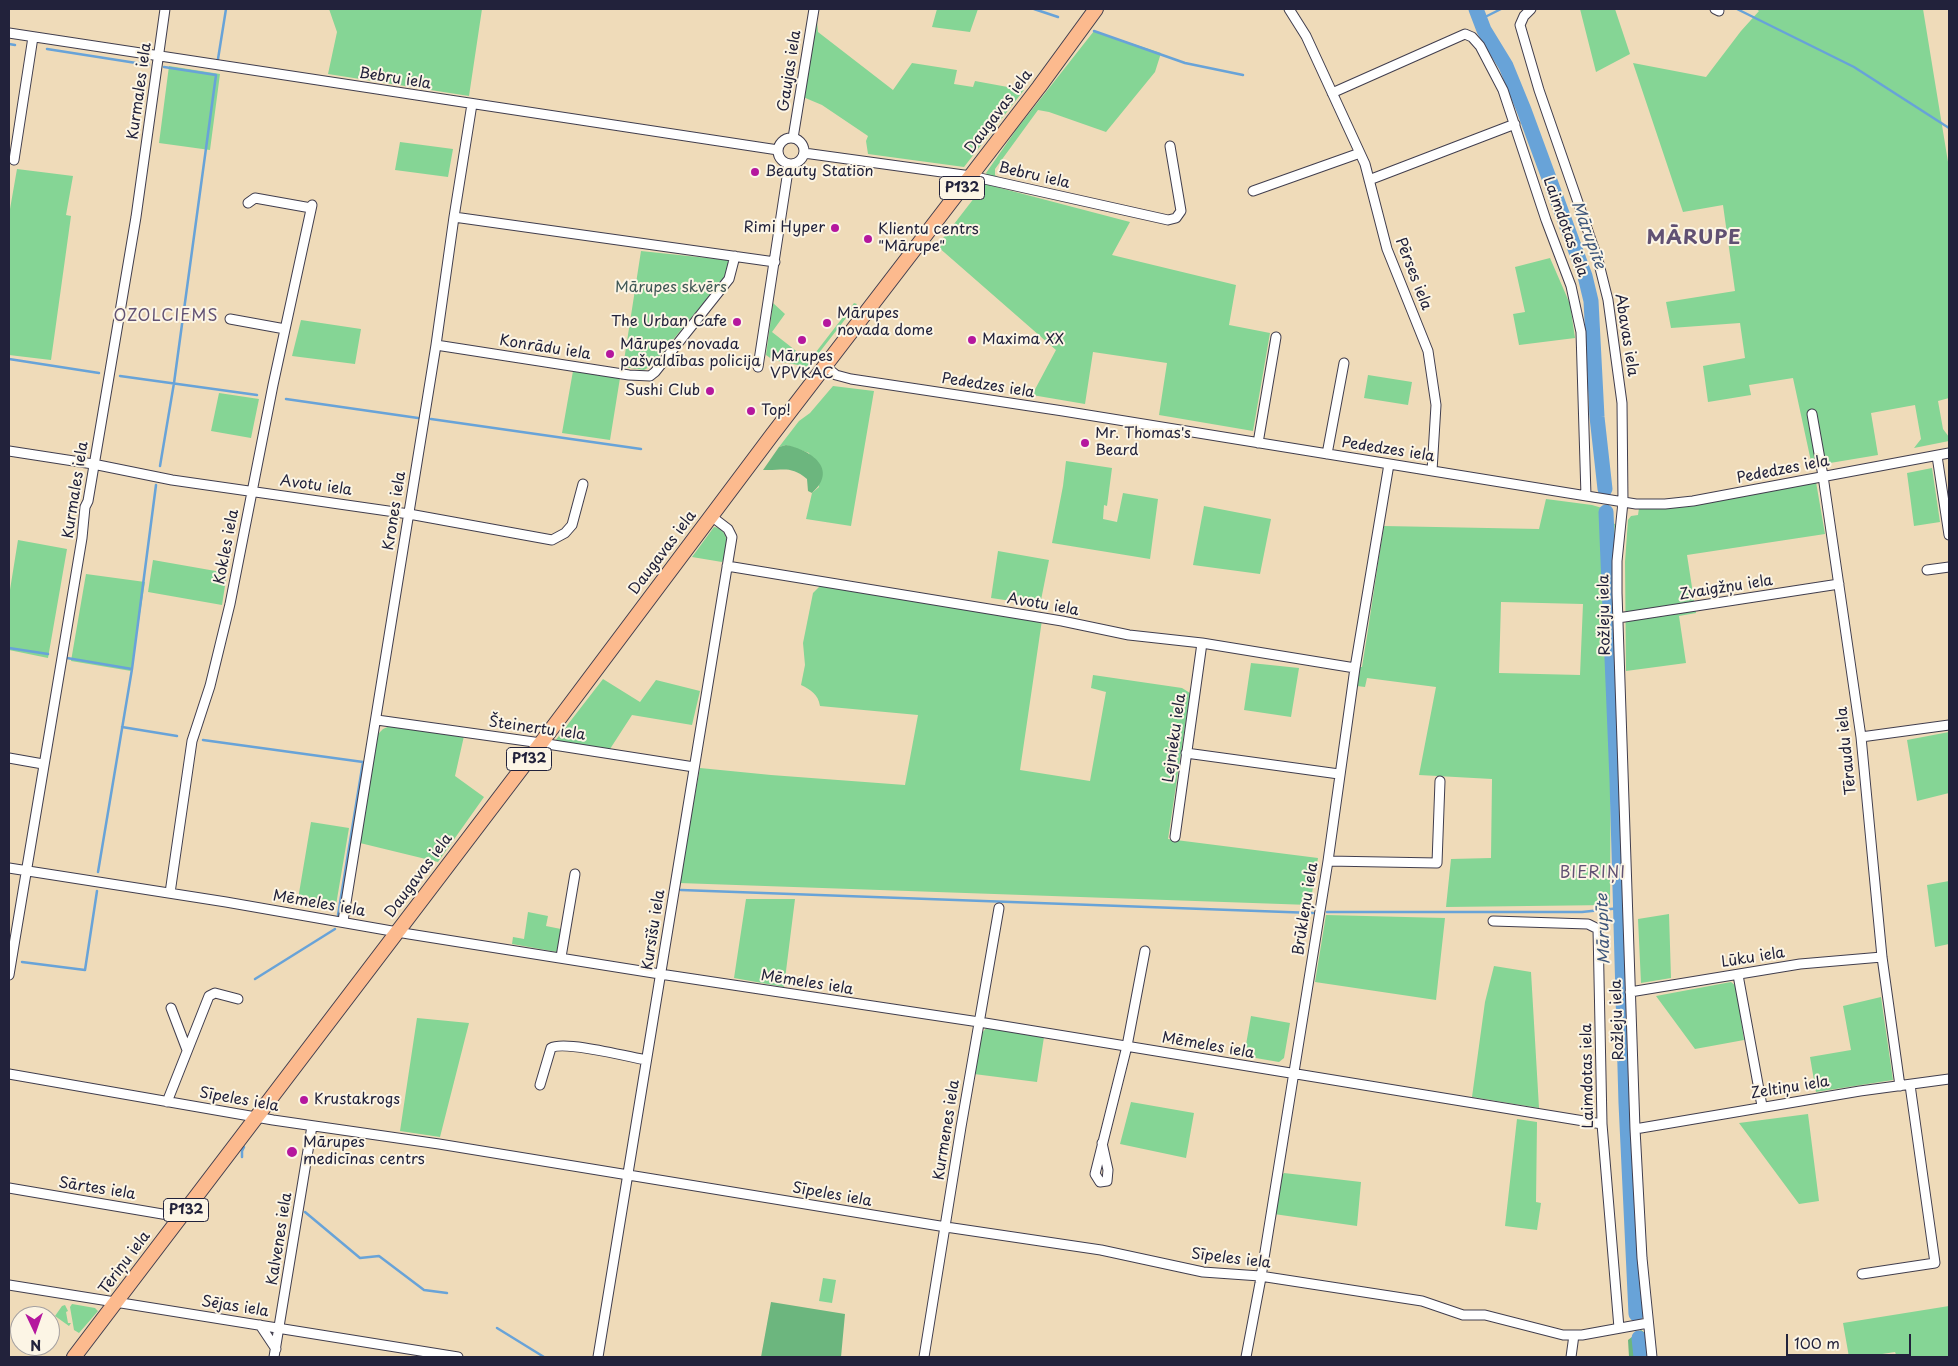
<!DOCTYPE html>
<html>
<head>
<meta charset="utf-8">
<style>
  body { margin:0 }
  #map { position:relative; width:1958px; height:1366px; overflow:hidden; background:#efdbb9; font-family:"Playpen Sans",sans-serif }
  canvas { display:block }
  .frame { position:absolute; inset:0; border:10px solid #22223b; pointer-events:none }
  .north { position:absolute; left:10px; top:1306px; width:50px; height:50px; box-sizing:border-box; background:#fcf5e5; border:1px solid #a5a1a1; border-radius:50%; rotate:177deg; font-size:14px; font-weight:700; line-height:20px; text-align:center; color:#22223b }
  .north::after { content:''; display:block; margin:auto; width:18px; height:22px; background:#b5179e; clip-path:polygon(50% 0,100% 100%,50% 72%,0 100%) }
  .scale { position:absolute; left:1786px; top:1334px; width:125px; height:22px; box-sizing:border-box; border:2px solid #22223b; border-top:0; padding-left:6px; font-size:15px; line-height:18px; white-space:nowrap; color:#22223b; -webkit-text-stroke:4px #fcf5e5; paint-order:stroke }
</style>
</head>
<body>
<div id="map">
<canvas width="1958" height="1366"></canvas>
<div class="frame"></div>
<div class="north">N</div>
<div class="scale">100 m</div>
</div>
<script>
const g = document.querySelector('canvas').getContext('2d');
g.lineJoin = 'round';
function fill(path, color) { g.fillStyle = color; g.fill(path, 'evenodd'); }
function strokePath(path, color, width, dash) { g.strokeStyle = color; g.lineWidth = width; g.lineCap = dash ? 'butt' : 'round'; g.setLineDash(dash || []); g.stroke(path); }
function drawText(font, color, halo, rows, align = 'center') {
  g.font = font + ' "Playpen Sans",sans-serif'; g.lineWidth = 4; g.setLineDash([]); g.textBaseline = 'middle'; g.strokeStyle = halo; g.fillStyle = color; for (const [text, x, y, turn = 0] of rows) {
    g.save(); g.translate(x, y); g.rotate((+turn || 0) * Math.PI / 180); g.textAlign = isNaN(turn) ? turn : align; if (halo) g.strokeText(text, 0, 0); g.fillText(text, 0, 0); g.restore();
  }
}
fill(new Path2D(`
  M 329,9 L 482,9 L 469,96 L 328,74 L 337,32 Z
  M 937,9 L 978,9 L 970,32 L 932,27 Z
  M 1580,9 L 1615,9 L 1630,54 L 1596,72 Z
  M 1756,9 L 1923,9 L 1949,168 L 1949,398 L 1938,401 L 1943,429 L 1949,437 L 1949,441 L 1914,448 L 1921,439 L 1915,405 L 1871,413 L 1878,455 L 1812,466 L 1793,378 L 1749,385 L 1751,395 L 1708,402 L 1703,366 L 1745,358 L 1740,323 L 1671,328 L 1666,302 L 1735,291 L 1723,205 L 1683,212 L 1633,63 L 1706,77 L 1741,31 L 1759,11 Z
  M 817,21 L 818,32 L 893,90 L 912,63 L 957,70 L 954,84 L 973,87 L 975,81 L 1024,90 L 964,167 L 868,154 L 866,141 L 868,136 L 822,105 L 803,97 Z
  M 1094,31 L 1161,53 L 1155,72 L 1106,132 L 1049,112 L 1038,110 L 995,169 L 995,175 L 998,177 L 988,176 L 986,173 L 1016,130 Z
  M 169,66 L 220,74 L 210,150 L 159,143 Z
  M 400,142 L 453,149 L 448,177 L 395,170 Z
  M 17,169 L 73,176 L 66,215 L 71,216 L 51,360 L 9,355 L 9,236 L 10,209 Z
  M 985,184 L 1130,222 L 1112,255 L 1236,285 L 1229,325 L 1270,333 L 1253,431 L 1159,415 L 1167,363 L 1093,352 L 1085,404 L 1032,395 L 1056,350 L 937,246 Z
  M 641,251 L 726,260 L 729,261 L 731,270 L 651,366 L 644,370 L 623,367 Z
  M 1550,258 L 1570,304 L 1575,338 L 1519,345 L 1513,314 L 1525,312 L 1515,267 Z
  M 773,303 L 785,314 L 772,332 L 809,361 L 854,303 L 857,304 L 808,367 L 773,360 L 766,355 Z
  M 301,320 L 361,329 L 355,364 L 292,356 Z
  M 573,371 L 620,378 L 610,440 L 562,433 Z
  M 1368,375 L 1412,382 L 1408,405 L 1364,398 Z
  M 833,386 L 874,391 L 851,526 L 806,519 L 812,493 L 819,487 L 809,453 L 786,445 L 779,447 L 799,421 L 810,413 Z
  M 219,393 L 259,399 L 251,438 L 211,431 Z
  M 1066,461 L 1112,468 L 1107,506 L 1104,505 L 1103,519 L 1117,522 L 1123,493 L 1158,499 L 1150,559 L 1052,543 L 1063,486 Z
  M 1932,468 L 1940,522 L 1914,526 L 1907,473 Z
  M 1816,482 L 1825,534 L 1687,555 L 1696,613 L 1679,616 L 1686,663 L 1626,671 L 1625,562 L 1628,520 L 1631,516 L 1638,515 L 1639,508 L 1676,507 Z
  M 1546,499 L 1592,505 L 1609,510 L 1609,522 L 1615,524 L 1612,562 L 1610,905 L 1446,907 L 1451,859 L 1491,858 L 1492,779 L 1419,775 L 1436,687 L 1367,678 L 1365,687 L 1357,686 L 1359,667 L 1362,667 C 1370,620 1376,573 1384,526 L 1539,529 ZM 1501,602 L 1583,604 L 1580,675 L 1499,673 Z
  M 1204,506 L 1271,519 L 1260,574 L 1193,565 Z
  M 714,527 C 730,529 729,550 722,562 L 692,557 Z
  M 18,540 L 67,549 L 48,658 L 9,650 L 9,596 Z
  M 998,551 L 1049,560 L 1040,605 L 991,598 Z
  M 153,560 L 227,573 L 222,605 L 148,592 Z
  M 86,574 L 145,582 L 131,671 L 71,661 Z
  M 821,585 L 1042,620 L 1020,770 L 1090,781 L 1106,692 L 1091,688 L 1093,675 L 1182,688 L 1190,693 L 1168,839 L 1318,858 L 1310,905 L 679,883 L 700,768 L 771,775 L 905,785 L 918,715 L 820,706 C 818,694 811,690 801,685 L 805,665 L 803,643 L 813,593 Z
  M 1251,663 L 1299,668 L 1291,717 L 1244,710 Z
  M 603,679 L 640,702 L 656,680 L 700,691 L 692,725 L 632,715 L 610,749 L 555,741 Z
  M 392,725 L 464,736 L 455,776 L 484,797 L 438,862 L 360,843 L 378,734 L 383,729 Z
  M 1949,732 L 1949,793 L 1917,801 L 1907,740 Z
  M 311,822 L 349,828 L 335,911 L 297,905 Z
  M 1949,881 L 1949,944 L 1935,947 L 1927,885 Z
  M 746,899 L 795,899 L 784,987 L 734,978 Z
  M 528,912 L 548,916 L 546,926 L 561,929 L 557,952 L 512,944 L 513,937 L 524,939 Z
  M 1669,914 L 1671,978 L 1641,983 L 1638,919 Z
  M 1326,915 L 1445,918 L 1436,1000 L 1315,982 Z
  M 1494,966 L 1531,972 L 1539,1108 L 1472,1097 L 1485,1002 Z
  M 1731,982 L 1736,986 L 1744,1040 L 1695,1049 L 1656,996 Z
  M 1881,997 L 1893,1080 L 1816,1092 L 1810,1057 L 1851,1050 L 1843,1006 Z
  M 1251,1016 L 1290,1023 L 1284,1058 L 1279,1062 L 1244,1056 Z
  M 417,1018 L 469,1023 L 440,1137 L 400,1131 Z
  M 987,1027 L 1044,1037 L 1037,1082 L 974,1074 L 982,1033 Z
  M 1131,1102 L 1194,1113 L 1186,1158 L 1120,1144 Z
  M 1808,1114 L 1819,1201 L 1799,1204 L 1739,1123 Z
  M 1517,1119 L 1537,1122 L 1536,1202 L 1541,1203 L 1537,1230 L 1505,1226 Z
  M 1284,1173 L 1361,1182 L 1357,1226 L 1274,1214 L 1279,1179 Z
  M 823,1278 L 836,1280 L 832,1303 L 819,1301 Z
  M 72,1304 L 95,1308 L 98,1311 L 79,1333 L 74,1330 L 70,1307 Z
  M 62,1306 L 65,1305 L 68,1311 L 66,1312 L 68,1323 L 71,1323 L 69,1326 L 55,1316 Z
  M 1949,1306 L 1949,1357 L 1897,1357 L 1895,1352 L 1863,1357 L 1849,1357 L 1843,1323 Z`), '#85d595');
fill(new Path2D(`
  M 786,445 C 811,450 839,469 812,493 L 808,491 L 807,479 C 790,465 783,471 763,470 L 779,447 Z
  M 771,1302 L 845,1314 L 841,1357 L 761,1357 Z
  M 1641,1330 L 1645,1333 L 1647,1357 L 1629,1357 L 1628,1340 Z`), '#6cb67e');
strokePath(new Path2D(`
  M 1034,9 L 1058,17
  M 1737,9 L 1854,67 L 1949,128
  M 1481,19 L 1501,9
  M 1094,31 L 1185,63 L 1243,75
  M 9,44 L 15,45
  M 47,49 L 149,65
  M 218,59 L 226,9
  M 9,359 L 99,373
  M 120,376 L 257,395
  M 286,399 L 418,418
  M 431,419 L 641,449
  M 160,466 L 174,383 L 216,75 L 164,67
  M 9,648 L 48,654
  M 67,658 L 132,669
  M 122,727 L 177,736
  M 203,740 L 363,762 L 338,915
  M 98,872 L 132,669 L 156,485
  M 681,890 L 1313,913
  M 1327,912 L 1582,912 L 1620,908
  M 22,962 L 85,970 L 97,891
  M 255,979 L 335,929
  M 242,1157 L 242,1151 L 244,1147
  M 305,1212 L 360,1258 L 379,1256 L 424,1290 L 447,1293
  M 497,1328 L 544,1357`), '#68a3d8', 2.5);
strokePath(new Path2D(`
  M 1476,9 L 1484,30 L 1506,66 L 1524,110 L 1585,276 L 1591,301 L 1597,417 L 1605,489
  M 1606,512 L 1617,780 L 1626,1103 L 1636,1314
  M 1639,1338 L 1641,1357`), '#68a3d8', 15);
const street = new Path2D(`
  M 1289,9 L 1306,36 L 1365,164 L 1387,249 L 1428,351 L 1436,405 L 1432,471
  M 1531,9 L 1524,16 L 1520,25 L 1539,90 L 1598,260 L 1608,300 L 1622,403 L 1623,502 L 1617,561 L 1617,593 L 1635,1129 L 1642,1258 L 1652,1357
  M 1715,9 L 1719,11
  M 9,33 L 778,150
  M 1332,93 L 1465,34 L 1472,37 L 1480,46 L 1503,90 L 1546,220 L 1571,286 L 1581,332 L 1586,496
  M 793,138 L 814,9
  M778 151a13 13 0 1 1 26 0a13 13 0 1 1-26 0Z
  M 804,153 L 971,176 L 1168,220 L 1176,218 L 1181,211 L 1170,146
  M 14,160 L 33,37
  M 1369,180 L 1515,124
  M 1253,191 L 1360,153
  M 248,203 L 255,198 L 311,208
  M 454,217 L 775,262
  M 230,319 L 285,329
  M 436,345 L 629,375 L 650,376 L 655,372 L 729,279 L 735,256
  M 825,366 L 836,375 L 851,379 L 1063,411 L 1636,504 L 1665,504 L 1693,501 L 1949,453
  M 758,367 L 789,164
  M 1812,414 L 1823,476 L 1861,737 L 1882,957 L 1900,1086
  M 1258,443 L 1276,337
  M 9,451 L 93,464 L 172,480 L 409,514 L 552,540 L 565,533 L 572,525 L 583,484
  M 1327,454 L 1344,363
  M 1937,456 L 1949,535
  M 727,566 L 1062,621 L 1129,635 L 1202,643 L 1355,668
  M 1927,570 L 1949,567
  M 1618,618 L 1839,584
  M 377,720 L 541,743 L 694,767
  M 1861,737 L 1949,725
  M 1186,753 L 1339,774
  M 9,758 L 43,764
  M 1175,837 L 1202,643
  M 1328,861 L 1437,863 L 1440,781
  M 9,868 L 226,902 L 409,934 L 660,974 L 979,1022 L 1602,1124
  M 170,893 L 192,741 L 210,686 L 230,604 L 273,385 L 312,205
  M 343,921 L 436,345 L 454,217 L 472,104
  M 1493,921 L 1588,924 L 1598,929 L 1602,1124 L 1619,1328
  M 561,957 L 575,874
  M 9,975 L 82,538 L 85,507 L 88,501 L 136,217 L 165,9
  M 1738,975 L 1762,1106
  M 1630,992 L 1800,964 L 1882,957
  M 171,1008 L 187,1050
  M 9,1074 L 273,1120 L 439,1144 L 946,1227 L 1101,1250 L 1203,1272 L 1260,1276 L 1422,1301 L 1463,1315 L 1485,1315 L 1563,1335 L 1582,1335 L 1648,1323
  M 540,1085 L 551,1048 C 564,1040 629,1057 646,1060
  M 167,1102 L 209,996 L 215,993 L 238,999
  M 1635,1129 L 1860,1091 L 1949,1079
  M 1102,1143 L 1108,1170 L 1107,1181 L 1100,1182 L 1095,1174 L 1127,1046 L 1145,951
  M 9,1188 L 180,1217
  M 1862,1274 L 1935,1263 L 1910,1085
  M 9,1285 L 458,1357
  M 260,1325 L 276,1349
  M 274,1357 L 312,1126
  M 598,1357 L 732,537 L 728,529 L 711,516
  M 924,1357 L 961,1127 L 999,908
  M 1246,1357 L 1260,1283 L 1328,861 L 1355,668 L 1389,464
  M 1571,1357 L 1574,1335`);
const primary = new Path2D(`
  M 74,1357 L 541,743 L 772,435 L 1039,87 L 1096,9`);
strokePath(street, '#413e4e', 11);
strokePath(primary, '#413e4e', 16);
strokePath(street, '#fff', 9);
strokePath(primary, '#fcba8e', 14);
for (const [x, y, r, color] of [
  [755,172,5,"#b5179e"],
  [835,228,5,"#b5179e"],
  [868,239,5,"#b5179e"],
  [737,322,5,"#b5179e"],
  [827,323,5,"#b5179e"],
  [802,340,5,"#b5179e"],
  [972,340,5,"#b5179e"],
  [610,354,5,"#b5179e"],
  [710,391,5,"#b5179e"],
  [751,411,5,"#b5179e"],
  [1085,443,5,"#b5179e"],
  [304,1100,5,"#b5179e"],
  [292,1152,6,"#b5179e"]
]) { const dot = new Path2D(); dot.arc(x, y, r, 0, 2 * Math.PI); g.fillStyle = color; g.fill(dot); strokePath(dot, '#fcf5e5', 2); }
for (const [x, y, w] of [
  [962,188,45],
  [529,759,45],
  [186,1210,45]
]) { const box = new Path2D(); box.roundRect(x - w / 2, y - 11.5, w, 23, 4); g.fillStyle = '#fcf5e5'; g.fill(box); strokePath(box, '#22223b', 1); }
drawText('bold 14px', '#22223b', null, [
  ["P132",962,188],
  ["P132",529,759],
  ["P132",186,1210]
]);
drawText('15px', '#22223b', '#fcf5e5', [
  ["Gaujas iela",790,71,-81],
  ["Bebru iela",395,79,9],
  ["Kurmales iela",140,91,-82],
  ["Daugavas iela",999,112,-53],
  ["Bebru iela",1034,176,13],
  ["Laimdotas iela",1565,227,70],
  ["Pērses iela",1413,274,69],
  ["Abavas iela",1626,335,81],
  ["Konrādu iela",545,348,9],
  ["Pededzes iela",988,386,9],
  ["Pededzes iela",1388,450,9],
  ["Pededzes iela",1783,470,-11],
  ["Avotu iela",316,486,8],
  ["Kurmales iela",76,490,-81],
  ["Krones iela",395,511,-81],
  ["Kokles iela",227,547,-79],
  ["Daugavas iela",663,553,-53],
  ["Zvaigžņu iela",1726,588,-9],
  ["Avotu iela",1043,605,10],
  ["Rožleju iela",1605,615,-91],
  ["Šteinertu iela",537,729,8],
  ["Lejnieku iela",1175,738,-82],
  ["Tēraudu iela",1847,751,-96],
  ["Daugavas iela",419,876,-53],
  ["Mēmeles iela",319,904,10],
  ["Brūkleņu iela",1306,909,-81],
  ["Kursīšu iela",654,930,-81],
  ["Lūku iela",1753,958,-9],
  ["Mēmeles iela",807,983,9],
  ["Rožleju iela",1618,1020,-92],
  ["Mēmeles iela",1208,1046,10],
  ["Laimdotas iela",1588,1076,-91],
  ["Zeltiņu iela",1790,1088,-9],
  ["Sīpeles iela",239,1100,10],
  ["Kurmenes iela",947,1130,-81],
  ["Sārtes iela",97,1189,9],
  ["Sīpeles iela",832,1195,10],
  ["Kalvenes iela",280,1239,-81],
  ["Sīpeles iela",1231,1259,7],
  ["Tēriņu iela",125,1263,-53],
  ["Sējas iela",235,1307,9]
]);
drawText('15px', '#22223b', '#fcf5e5', [
  ["Beauty Station",765,172],
  ["Rimi Hyper",825,228,"right"],
  ["Klientu centrs",878,230],
  ["\"Mārupe\"",878,247],
  ["Mārupes",837,314],
  ["novada dome",837,331],
  ["The Urban Cafe",727,322,"right"],
  ["Maxima XX",982,340],
  ["Mārupes novada",620,345],
  ["pašvaldības policija",620,362],
  ["Mārupes",802,357,"center"],
  ["VPVKAC",802,374,"center"],
  ["Sushi Club",700,391,"right"],
  ["Top!",761,411],
  ["Mr. Thomas's",1095,434],
  ["Beard",1095,451],
  ["Krustakrogs",314,1100],
  ["Mārupes",303,1143],
  ["medicīnas centrs",303,1160]
], 'left');
drawText('15px', '#405856', '#fcf5e5', [
  ["Mārupes skvērs",671,288]
]);
drawText('italic 16px', '#3e567a', '#fcf5e5', [
  ["Mārupīte",1588,235,70],
  ["Mārupīte",1604,929,-92]
]);
g.letterSpacing = '1px';
drawText('16px', '#615173', '#fcf5e5', [
  ["OZOLCIEMS",166,317],
  ["BIERIŅI",1593,874]
]);
g.letterSpacing = '0px';
g.letterSpacing = '1px';
drawText('bold 20px', '#615173', '#fcf5e5', [
  ["MĀRUPE",1694,238]
]);
g.letterSpacing = '0px';
</script>
</body>
</html>
